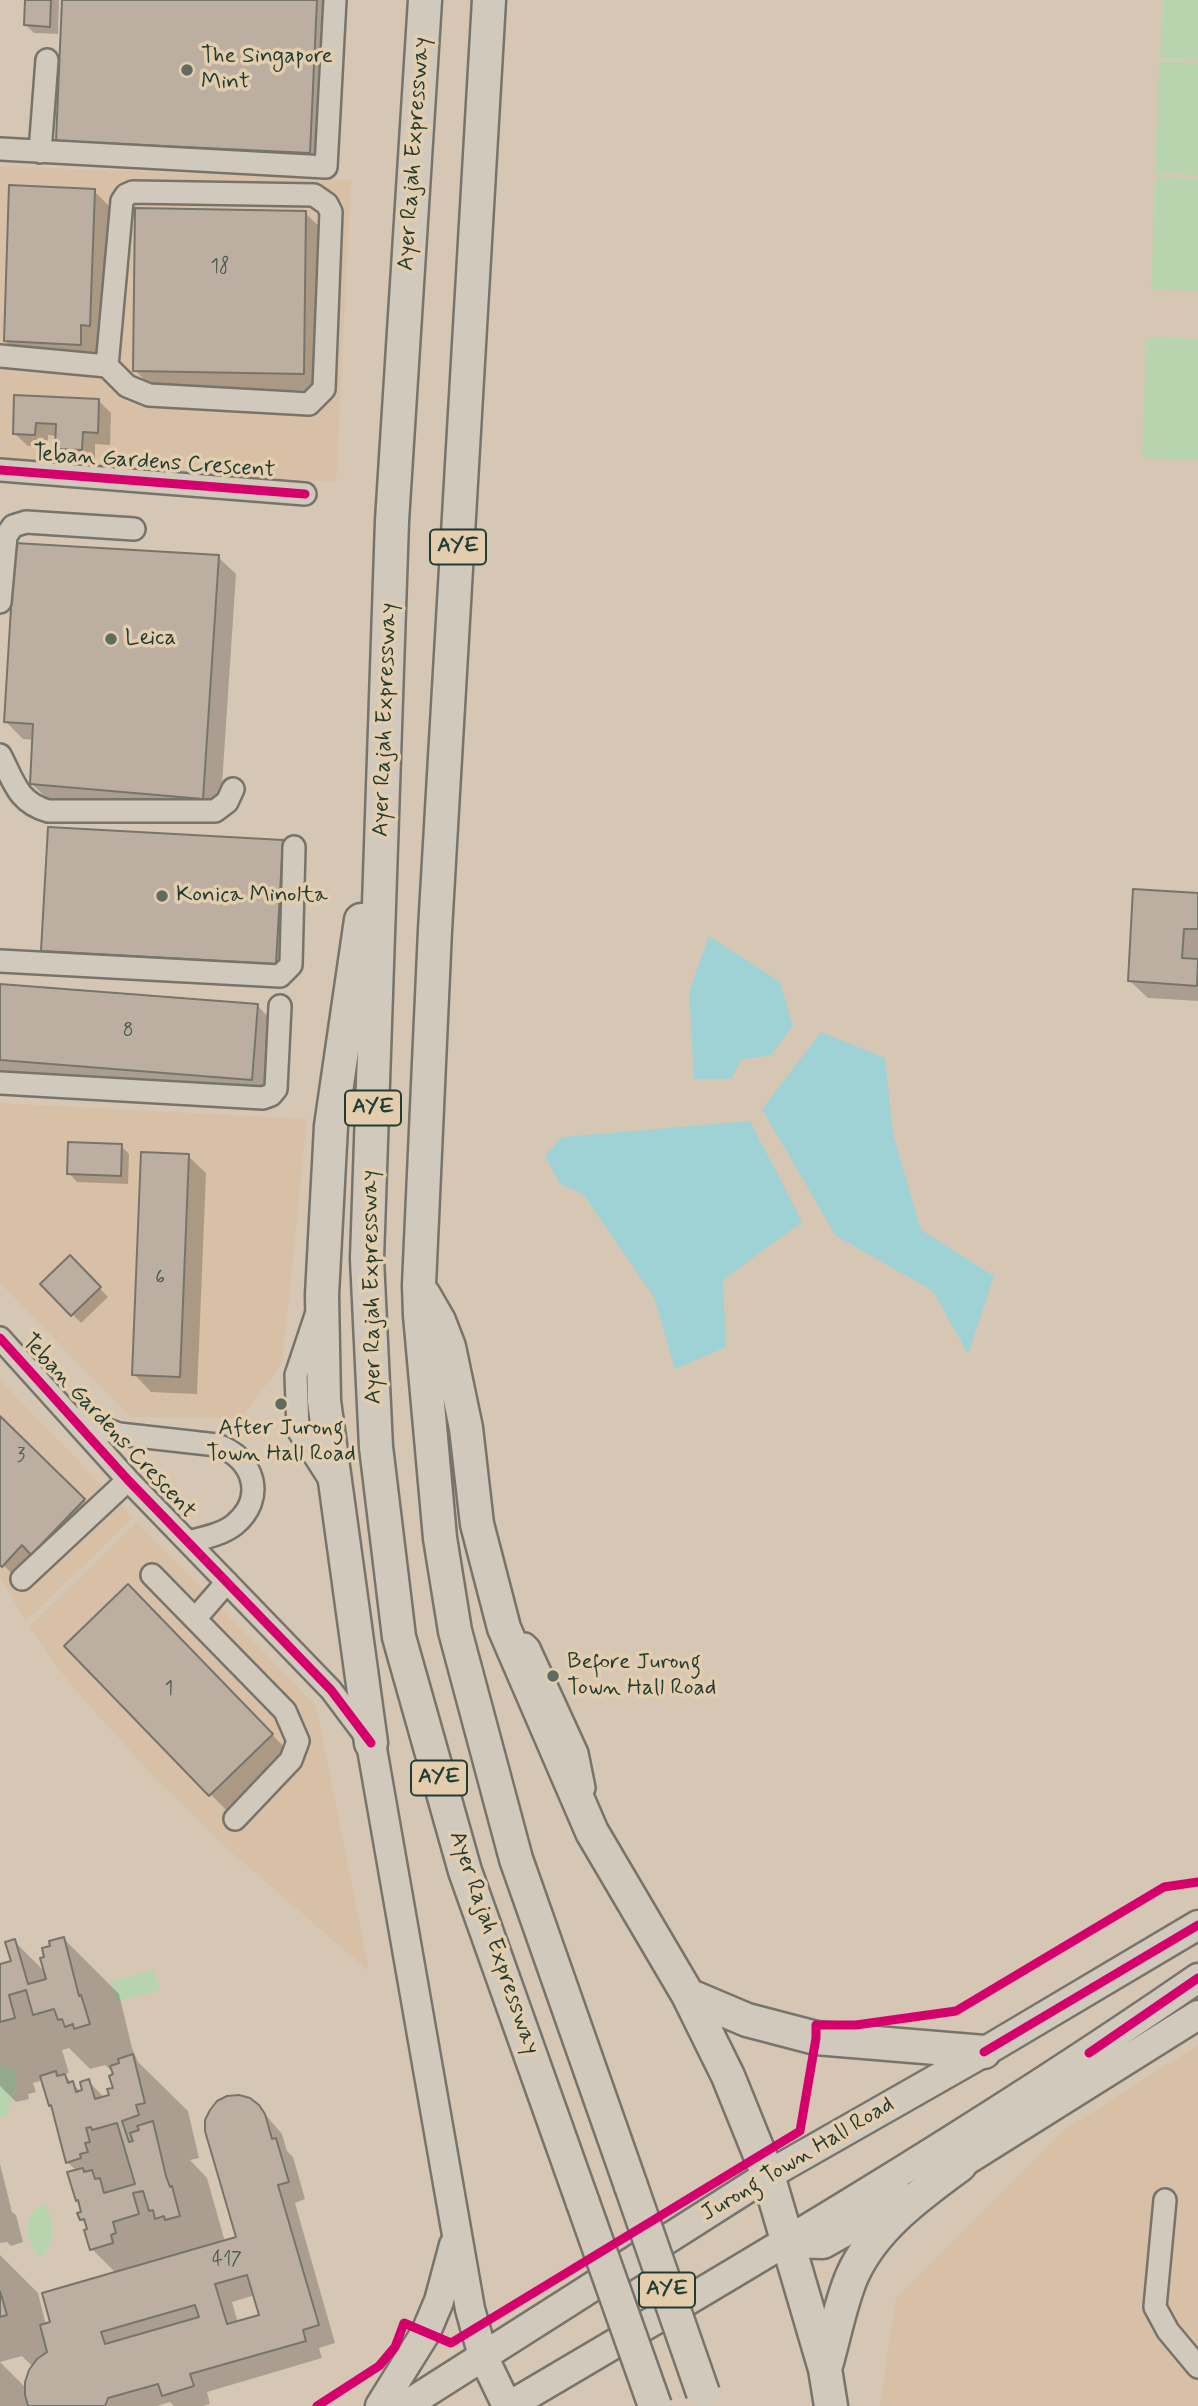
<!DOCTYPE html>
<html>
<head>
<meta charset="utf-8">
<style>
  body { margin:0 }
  canvas { display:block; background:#d6c6b4 }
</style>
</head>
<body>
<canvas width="1198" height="2406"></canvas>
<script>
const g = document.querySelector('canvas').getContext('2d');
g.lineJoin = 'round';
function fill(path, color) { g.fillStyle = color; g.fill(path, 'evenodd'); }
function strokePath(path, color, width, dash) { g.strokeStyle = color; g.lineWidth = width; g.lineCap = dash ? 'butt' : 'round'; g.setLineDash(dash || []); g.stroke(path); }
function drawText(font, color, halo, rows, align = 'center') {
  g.font = font + ' Mynerve,sans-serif'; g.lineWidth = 7; g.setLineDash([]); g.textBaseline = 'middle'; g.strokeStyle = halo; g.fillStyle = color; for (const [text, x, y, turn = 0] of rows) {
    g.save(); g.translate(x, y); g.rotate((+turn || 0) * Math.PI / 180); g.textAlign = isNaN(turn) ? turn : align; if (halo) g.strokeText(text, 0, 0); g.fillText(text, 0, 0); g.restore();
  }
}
fill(new Path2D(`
  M 0,166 L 351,180 L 336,482 L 9,463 L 0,455 Z
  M 0,1103 L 307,1119 L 282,1364 L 241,1418 L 130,1417 L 0,1283 Z
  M 0,1380 L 133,1518 L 26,1621 L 0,1578 Z
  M 137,1522 L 316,1706 L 369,1971 L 231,1852 L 152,1775 L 70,1684 L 29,1627 Z
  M 1198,2045 L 1198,2406 L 880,2406 L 896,2298 L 1064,2130 Z`), '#d7c0a6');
fill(new Path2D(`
  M 1163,0 L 1198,0 L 1198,60 L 1160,58 Z
  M 1159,61 L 1198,63 L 1198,175 L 1155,173 Z
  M 1155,177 L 1198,179 L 1198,291 L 1151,289 Z
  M 1146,337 L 1198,339 L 1198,460 L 1142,458 Z
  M 154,1969 L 160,1990 L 116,2002 L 110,1982 Z
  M 0,2066 L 16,2070 L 15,2089 L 6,2118 L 0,2116 Z
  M 45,2204 C 56,2223 55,2239 42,2258 C 23,2242 21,2216 45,2204 Z`), '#b8d4ae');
fill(new Path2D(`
  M 709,936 L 780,982 L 793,1026 L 771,1055 L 741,1060 L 731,1079 L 694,1079 L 689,992 Z
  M 821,1032 L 885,1058 L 893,1134 L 921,1230 L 994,1276 L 968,1354 L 933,1291 L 836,1236 L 762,1109 Z
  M 750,1121 L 802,1222 L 723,1280 L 726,1347 L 675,1369 L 654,1297 L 583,1194 L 560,1184 L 545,1156 L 562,1137 Z`), '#9fd2d5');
fill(new Path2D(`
  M 27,0 L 59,0 L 58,34 L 34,33 L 26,25 Z
  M 64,0 L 323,0 L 329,6 L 323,165 L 71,153 L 58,140 Z
  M 94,191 L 111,208 L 107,342 L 98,342 L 98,361 L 23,358 L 5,341 Z
  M 305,213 L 323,230 L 321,391 L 152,388 L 135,370 Z
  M 16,397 L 98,400 L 111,413 L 110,445 L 95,444 L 95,463 L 70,461 L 57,448 L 57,436 L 48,435 L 48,447 L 28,446 L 14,433 Z
  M 218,557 L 236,574 L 220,815 L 49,801 L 31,783 L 34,740 L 23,739 L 5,721 Z
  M 282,842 L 299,859 L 293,981 L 61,968 L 43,950 Z
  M 1198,895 L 1198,1001 L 1148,998 L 1130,981 Z
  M 0,985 L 257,1005 L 274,1023 L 269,1096 L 0,1075 Z
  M 121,1146 L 129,1154 L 128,1184 L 77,1182 L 69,1173 Z
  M 188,1156 L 206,1173 L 197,1394 L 151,1392 L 134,1374 Z
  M 70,1257 L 108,1297 L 81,1323 L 43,1284 Z
  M 0,1418 L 101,1517 L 49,1571 L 40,1562 L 20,1583 L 0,1561 Z
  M 128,1587 L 289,1752 L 228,1812 L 67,1646 Z
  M 64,1939 L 119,1994 L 132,2048 L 138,2062 L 188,2111 L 199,2158 L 190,2160 L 207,2178 L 225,2242 L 238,2238 L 258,2106 L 282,2134 L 287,2151 L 293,2157 L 305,2199 L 295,2203 L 335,2343 L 319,2348 L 322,2358 L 207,2392 L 210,2404 L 203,2406 L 174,2406 L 170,2402 L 157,2406 L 0,2406 L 0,2255 L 38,2293 L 46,2325 L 116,2273 L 92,2249 L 88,2227 L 81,2219 L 83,2213 L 77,2200 L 77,2171 L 67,2162 L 54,2108 L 51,2105 L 43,2080 L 33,2083 L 36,2092 L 28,2094 L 29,2099 L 16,2102 L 0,2086 L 0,1966 L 13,1962 L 14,1941 L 46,1973 ZM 69,2048 L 90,2069 L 105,2065 L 116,2075 L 115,2089 L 111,2096 L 105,2098 L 88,2081 L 81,2092 L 63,2074 L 69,2073 L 62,2050 ZM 255,2295 L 261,2316 L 238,2323 L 232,2302 ZM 22,2356 L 33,2367 L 26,2388 L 0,2362 Z
  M 0,2164 L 12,2212 L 16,2215 L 23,2242 L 11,2246 L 7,2242 L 0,2243 Z`), '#0003');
const building = new Path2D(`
  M 25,0 L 51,0 L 50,27 L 24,25 Z
  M 62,0 L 317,0 L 310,153 L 56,141 Z
  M 9,185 L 95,189 L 90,326 L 81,325 L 81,345 L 4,341 Z
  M 135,208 L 306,211 L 304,374 L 133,371 Z
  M 14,395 L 99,399 L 98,433 L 83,432 L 82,450 L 55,449 L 56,424 L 36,423 L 35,435 L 13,434 Z
  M 15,543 L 219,555 L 203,799 L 30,784 L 33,724 L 4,722 Z
  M 48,827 L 283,840 L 276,964 L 41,951 Z
  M 1133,889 L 1198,893 L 1198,929 L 1184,929 L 1182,958 L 1198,959 L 1197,986 L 1128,981 Z
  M 0,984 L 258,1004 L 252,1080 L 0,1060 Z
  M 68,1142 L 122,1144 L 121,1176 L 67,1174 Z
  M 141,1152 L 189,1154 L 180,1377 L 132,1375 Z
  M 70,1255 L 101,1287 L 71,1316 L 40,1284 Z
  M 0,1416 L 85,1499 L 31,1555 L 22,1545 L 2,1567 L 0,1565 Z
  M 128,1584 L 273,1734 L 209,1796 L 64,1646 Z
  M 64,1937 L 79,1996 L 81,1995 L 90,2024 L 74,2029 L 73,2024 L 65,2027 L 62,2019 L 58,2020 L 54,2009 L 33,2015 L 26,1990 L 9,1995 L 15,2018 L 0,2022 L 0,1964 L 11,1961 L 5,1942 L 15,1939 L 28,1984 L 46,1979 L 40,1958 L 44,1957 L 42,1948 L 50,1946 L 49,1941 Z
  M 133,2054 L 145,2103 L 136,2105 L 139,2115 L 122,2121 L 129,2142 L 133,2141 L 130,2133 L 139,2130 L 137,2126 L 153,2121 L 166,2176 L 170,2187 L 172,2186 L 180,2216 L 165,2220 L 164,2216 L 155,2219 L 153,2210 L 149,2211 L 143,2191 L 133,2193 L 139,2214 L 113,2222 L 116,2233 L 111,2235 L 113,2243 L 90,2250 L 84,2230 L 87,2229 L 84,2219 L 80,2220 L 77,2213 L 81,2212 L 78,2200 L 76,2201 L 67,2172 L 83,2168 L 84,2172 L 92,2170 L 95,2179 L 100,2178 L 104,2193 L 135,2184 L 117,2123 L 92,2130 L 91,2127 L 86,2128 L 90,2142 L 85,2143 L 88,2152 L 80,2154 L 81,2158 L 66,2163 L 51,2105 L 49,2106 L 40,2076 L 56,2071 L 57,2076 L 65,2074 L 68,2083 L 73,2081 L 76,2092 L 82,2090 L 80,2082 L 89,2079 L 95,2099 L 109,2095 L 107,2089 L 113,2088 L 109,2076 L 113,2074 L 110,2066 L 119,2063 L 118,2059 Z
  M 239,2095 L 250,2098 L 259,2105 L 265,2114 L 272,2139 L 276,2138 L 289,2182 L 278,2185 L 319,2325 L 303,2330 L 306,2341 L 190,2374 L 194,2386 L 162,2396 L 158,2384 L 108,2398 L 105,2406 L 28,2406 L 25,2395 L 25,2382 L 29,2370 L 37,2359 L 47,2352 L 40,2325 L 50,2322 L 42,2293 L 236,2237 L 205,2131 L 205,2120 L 210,2110 L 217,2101 L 227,2096 ZM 247,2275 L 259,2315 L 227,2324 L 215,2284 ZM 195,2305 L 199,2317 L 105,2344 L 101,2332 Z
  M 0,2291 L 7,2315 L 0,2317 Z`);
fill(building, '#bcafa2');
strokePath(building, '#77756b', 2);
const minor = new Path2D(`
  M 0,149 L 326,167 L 335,0
  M 40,152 L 47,60
  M 0,356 L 107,366 L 127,386 L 149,395 L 309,404 L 324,389 L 331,212 L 327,204 L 314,195 L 133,192 L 126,195 L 122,201 L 107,366
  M 0,470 L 305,494
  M 0,602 L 6,536 L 13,526 L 26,522 L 134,529
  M 0,755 C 14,781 17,802 48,811 L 215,811 L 227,802 L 233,789
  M 0,961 L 280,976 L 291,965 L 294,847
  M 0,1083 L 263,1098 L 271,1095 L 276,1089 L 280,1006
  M 316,1315 L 296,1375 L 298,1430 L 330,1480
  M 0,1338 L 128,1480 L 331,1690 L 367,1738
  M 74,1418 L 119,1434 L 217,1445 C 254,1458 267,1498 234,1525 C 221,1535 203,1538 188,1542
  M 152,1575 L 285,1711 L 298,1741 L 291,1760 L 235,1819
  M 22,1579 L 128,1480
  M 195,1619 L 227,1582
  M 525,1644 L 529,1648 L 577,1753 L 584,1788
  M 1165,2200 L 1155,2307 L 1168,2331 L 1198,2367`);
const major = new Path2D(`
  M 371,1743 L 470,2309 L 483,2356 L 507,2406
  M 940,2177 L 1198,2015
  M 787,2243 L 823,2244 L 905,2198
  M 380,2406 L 426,2332 L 439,2301 L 454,2245
  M 405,2406 L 768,2175 L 984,2052 L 1198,1925
  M 509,2406 C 742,2269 975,2132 1198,1978`);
const highway = new Path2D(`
  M 425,0 L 392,521 L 367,1259 L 376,1447 L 399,1637 L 465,1871 L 583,2203
  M 489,0 L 435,930 L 419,1285 L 420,1315 L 440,1538 L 455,1631 L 516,1859 L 631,2186
  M 361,920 L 331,1126 L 322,1295 L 324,1401 L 371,1743
  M 424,1295 L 439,1321 L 449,1347 L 466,1428 L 477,1524 L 504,1628 L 592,1832 L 688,1995 L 728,2076 L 768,2175 L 825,2369 L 831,2406
  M 688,1995 L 747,2020 L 816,2038 L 984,2052
  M 825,2369 C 834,2339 840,2304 852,2276 C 873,2228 919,2195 960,2165`);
strokePath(minor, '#77756b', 26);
strokePath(major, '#77756b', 33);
strokePath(highway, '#77756b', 37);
strokePath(minor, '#d2c9bd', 21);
strokePath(major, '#d2c9bd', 28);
strokePath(highway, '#d2c9bd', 32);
const highwayBridge = new Path2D(`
  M 631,2186 L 703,2393
  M 583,2203 L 655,2406`);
strokePath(highwayBridge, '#77756b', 37, []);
strokePath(highwayBridge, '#d2c9bd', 32);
strokePath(new Path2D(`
  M 0,470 L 305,494
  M 0,1338 L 128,1480 L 331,1690 L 371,1743
  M 984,2052 L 1198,1925
  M 1089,2053 L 1198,1978
  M 317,2406 L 379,2366 L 395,2347 L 404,2323 L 451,2343 L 800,2131 L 816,2038 L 816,2025 L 856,2025 L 956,2011 L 1164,1887 L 1198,1882`), '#d6006c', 9);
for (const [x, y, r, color] of [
  [187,70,7,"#5f6d61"],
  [111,639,7,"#5f6d61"],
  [162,896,7,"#5f6d61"],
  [281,1404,7,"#5f6d61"],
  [553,1676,7,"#5f6d61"]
]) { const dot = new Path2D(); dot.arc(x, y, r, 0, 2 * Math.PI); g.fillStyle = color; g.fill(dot); strokePath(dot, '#e3cdad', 2.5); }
drawText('19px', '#465a50', null, [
  ["18",220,268],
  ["8",128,1032],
  ["6",160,1279],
  ["3",21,1457],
  ["1",169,1690],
  ["417",227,2261]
]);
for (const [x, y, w] of [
  [458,547,56],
  [373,1108,56],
  [439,1778,56],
  [667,2290,56]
]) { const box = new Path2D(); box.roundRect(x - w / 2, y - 17.5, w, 35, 5); g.fillStyle = '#e3cdad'; g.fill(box); strokePath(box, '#1f3d34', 2); }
drawText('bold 21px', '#1f3d34', null, [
  ["AYE",458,547],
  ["AYE",373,1108],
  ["AYE",439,1778],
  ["AYE",667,2290]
]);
drawText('23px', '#1f3d34', '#e3cdad', [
  ["The Singapore",201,57],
  ["Mint",201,83],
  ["Leica",125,639],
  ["Konica Minolta",176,896],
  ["After Jurong",281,1429,"center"],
  ["Town Hall Road",281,1455,"center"],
  ["Before Jurong",567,1663],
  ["Town Hall Road",567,1689]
], 'left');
drawText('23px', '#1f3d34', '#e3cdad', [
  ["Ayer Rajah Expressway",415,154,-86],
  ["Teban Gardens Crescent",154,463,4],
  ["Ayer Rajah Expressway",386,720,-88],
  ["Ayer Rajah Expressway",373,1287,-91],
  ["Teban Gardens Crescent",108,1427,47],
  ["Ayer Rajah Expressway",493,1943,71],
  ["Jurong Town Hall Road",798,2160,-31]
]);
</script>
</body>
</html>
